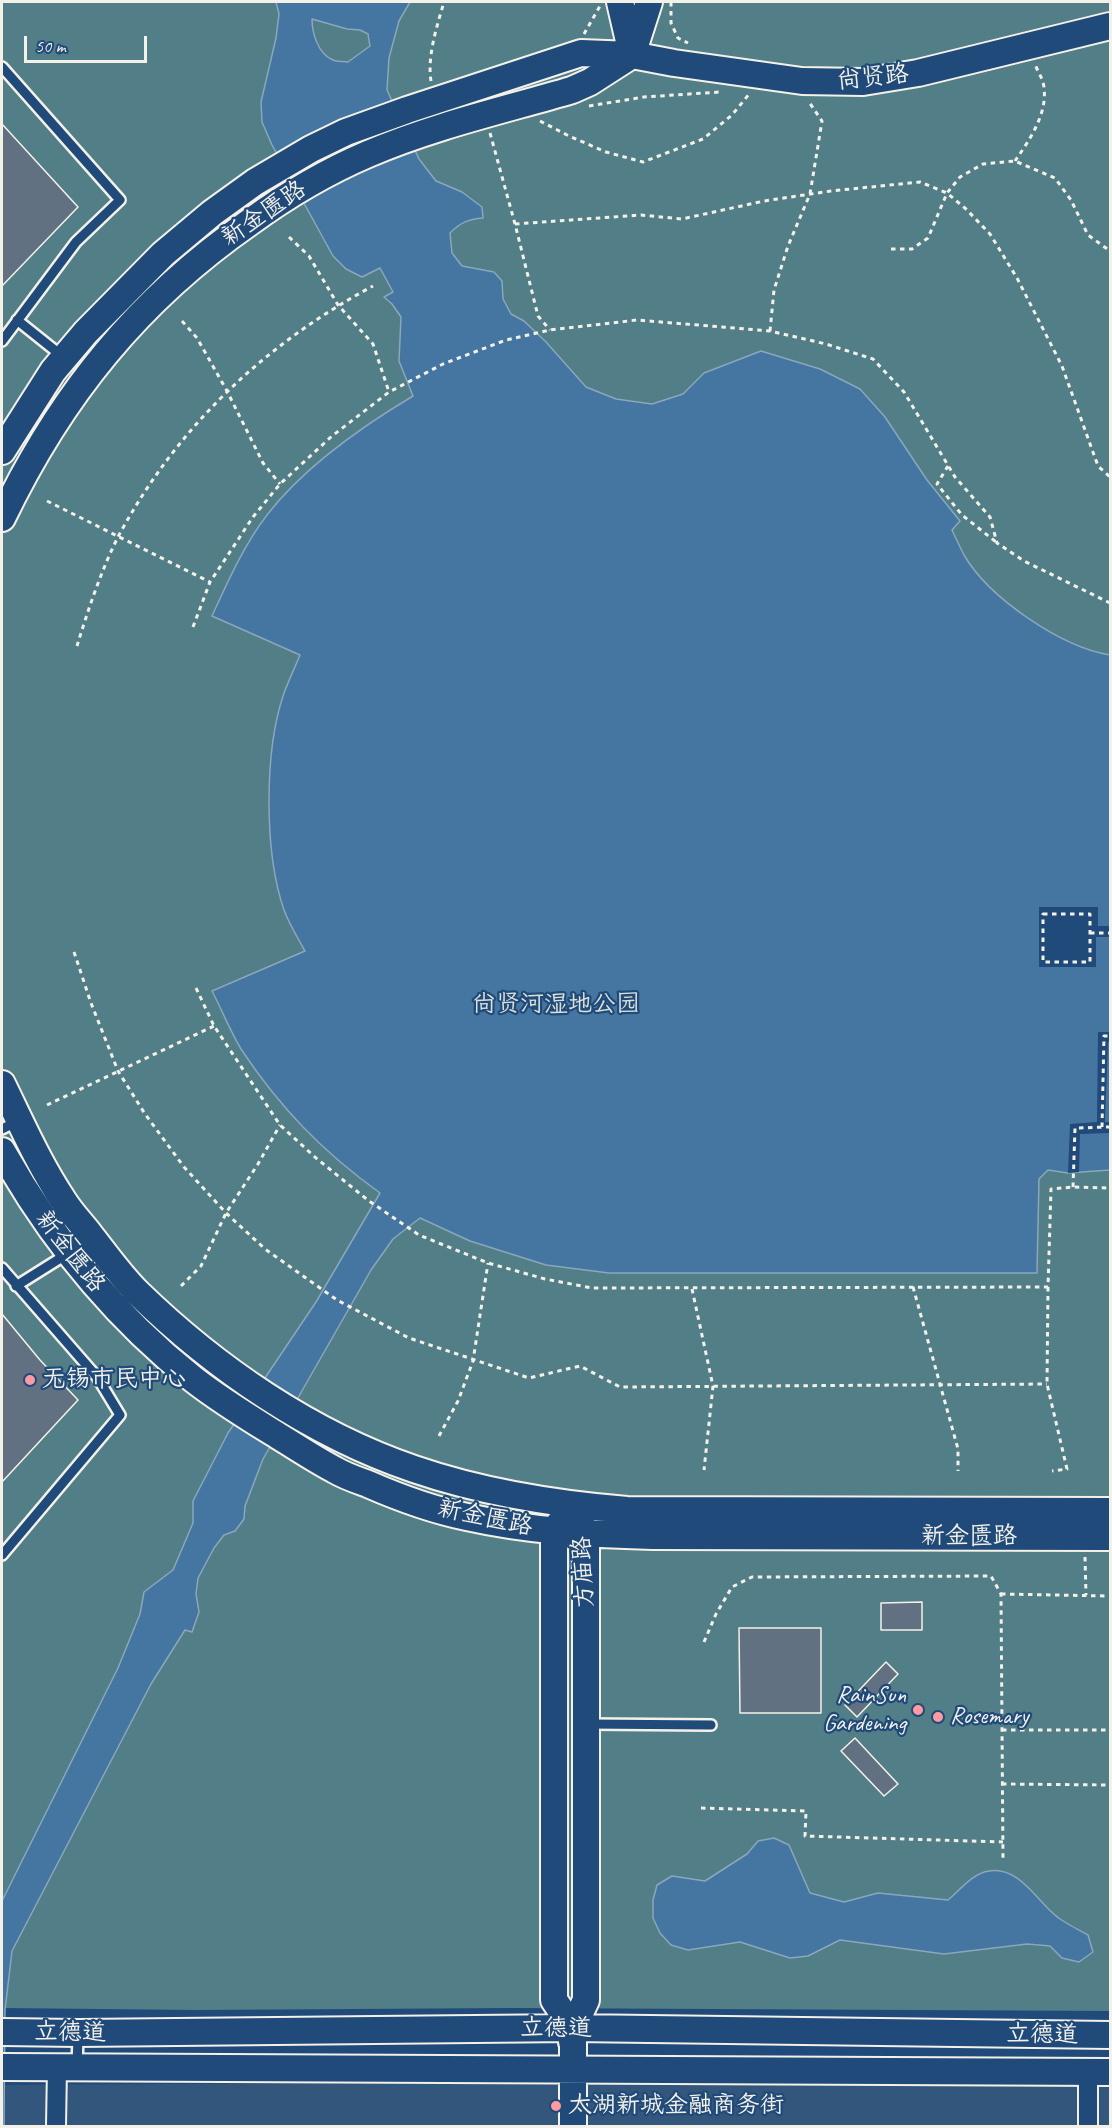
<!DOCTYPE html>
<html>
<head>
<meta charset="utf-8">
<style>
  body { margin:0 }
  #map { position:relative; width:1112px; height:2128px; overflow:hidden; background:#1f4a7a; font-family:Caveat,sans-serif }
  canvas { display:block }
  .frame { position:absolute; inset:0; border:3px solid #f4f1e8; pointer-events:none }
  .scale { position:absolute; left:24px; top:36px; width:123px; height:27px; box-sizing:border-box; border:3px solid #f4f1e8; border-top:0; padding-left:8px; font-size:18px; line-height:21px; white-space:nowrap; color:#f4f1e8; -webkit-text-stroke:4px #1f4a7a; paint-order:stroke }
</style>
</head>
<body>
<div id="map">
<canvas width="1112" height="2128"></canvas>
<div class="frame"></div>
<div class="scale">50 m</div>
</div>
<script>
const g = document.querySelector('canvas').getContext('2d');
g.lineJoin = 'round';
function fill(path, color) { g.fillStyle = color; g.fill(path, 'evenodd'); }
function strokePath(path, color, width, dash) { g.strokeStyle = color; g.lineWidth = width; g.lineCap = dash ? 'butt' : 'round'; g.setLineDash(dash || []); g.stroke(path); }
function drawText(font, color, halo, rows, align = 'center') {
  g.font = font + ' Caveat,"LXGW WenKai TC",sans-serif'; g.lineWidth = 4.5; g.setLineDash([]); g.textBaseline = 'middle'; g.strokeStyle = halo; g.fillStyle = color; for (const [text, x, y, turn = 0] of rows) {
    g.save(); g.translate(x, y); g.rotate((+turn || 0) * Math.PI / 180); g.textAlign = isNaN(turn) ? turn : align; if (halo) g.strokeText(text, 0, 0); g.fillText(text, 0, 0); g.restore();
  }
}
fill(new Path2D(`
  M 1110,2078 L 1110,2126 L 2,2126 L 2,2085 Z`), '#33567c');
fill(new Path2D(`
  M 2,2 L 1110,2 L 1110,2011 L 514,2008 L 196,2010 L 2,2008 Z`), '#527e87');
const water = new Path2D(`
  M 276,2 L 410,2 L 399,21 L 389,58 L 387,90 L 419,159 L 436,181 L 462,192 L 482,207 L 483,218 C 468,219 460,223 450,233 L 452,253 L 462,266 L 494,272 L 502,281 L 503,299 L 511,314 L 524,321 L 546,342 L 586,387 L 616,399 L 652,404 L 683,394 L 704,373 L 761,351 L 820,369 L 860,389 L 885,417 L 927,480 L 960,521 L 952,530 C 956,539 960,547 964,555 C 989,598 1061,647 1110,655 L 1110,1170 L 1068,1173 L 1048,1170 L 1039,1179 L 1037,1273 L 609,1273 L 546,1265 L 470,1241 L 420,1218 L 393,1239 L 371,1270 L 263,1459 L 245,1506 L 244,1519 L 235,1531 L 224,1535 L 214,1548 L 198,1578 L 196,1594 L 199,1612 L 192,1632 L 185,1630 L 151,1684 L 12,1951 L 5,2010 L 4,2126 L 2,2126 L 2,1901 L 118,1668 L 140,1614 L 144,1592 L 173,1570 L 193,1523 L 193,1501 L 228,1433 L 316,1302 L 380,1193 C 323,1152 280,1108 241,1049 C 230,1031 222,1010 212,991 L 305,951 C 298,938 289,924 284,910 C 264,852 264,751 284,693 C 289,680 295,667 300,655 L 212,616 C 228,581 244,545 267,515 C 304,467 361,427 413,396 L 399,361 L 401,317 L 392,304 L 384,297 L 393,292 L 380,268 L 362,277 L 346,269 L 333,256 L 272,145 L 262,122 L 261,102 L 276,38 L 279,14 ZM 312,19 L 347,29 L 360,30 L 368,34 L 370,46 L 348,62 C 343,61 337,62 333,60 C 318,54 312,33 312,19 Z
  M 774,1838 L 789,1845 L 810,1893 L 844,1902 L 878,1893 L 948,1900 C 960,1890 973,1873 989,1871 C 1021,1866 1038,1904 1060,1919 C 1069,1925 1079,1930 1088,1935 L 1093,1952 L 1079,1962 L 1062,1958 L 1050,1946 L 1027,1944 L 944,1954 L 840,1940 L 808,1956 L 790,1958 L 740,1942 L 688,1950 L 671,1945 L 660,1933 L 653,1918 L 653,1900 L 657,1885 L 672,1876 L 705,1881 L 747,1854 L 758,1841 Z`);
fill(water, '#4476a1');
strokePath(water, '#8aa7bd', 1.5);
fill(new Path2D(`
  M 1039,907 L 1098,907 L 1098,926 L 1110,926 L 1110,937 L 1096,937 L 1096,967 L 1039,967 Z
  M 1098,1032 L 1110,1032 L 1110,1041 L 1108,1042 L 1105,1122 L 1110,1122 L 1110,1133 L 1080,1134 L 1079,1172 L 1068,1173 L 1070,1124 L 1097,1122 Z`), '#1f4a7a');
const building = new Path2D(`
  M 2,124 L 78,207 L 2,286 Z
  M 2,1314 L 40,1360 L 78,1400 L 2,1482 Z
  M 922,1602 L 922,1630 L 881,1630 L 881,1603 Z
  M 739,1628 L 821,1628 L 821,1713 L 740,1713 Z
  M 886,1662 L 898,1674 L 857,1717 L 845,1705 Z
  M 855,1738 L 898,1784 L 884,1796 L 841,1751 Z`);
fill(building, '#627182');
strokePath(building, '#f4f1e8', 1.5);
const lane = new Path2D(`
  M 2,67 L 120,200 L 76,242 L 2,341
  M 17,320 L 62,356
  M 2,1129 L 10,1125 L 20,1126
  M 2,1268 L 97,1377 L 120,1415 L 2,1555
  M 16,1286 L 67,1254
  M 587,1724 L 711,1725
  M 77,2067 L 78,2036`);
const street = new Path2D(`
  M 1088,2071 L 1088,2126
  M 56,2126 L 57,2067`);
const secondary = new Path2D(`
  M 620,2 L 632,54
  M 2,451 L 53,371 L 86,332 L 163,254 L 212,213 L 255,182 L 311,149 L 346,132 L 407,110 L 581,53 L 632,55 L 674,63 L 802,81 L 863,82 L 918,73 L 1110,26
  M 2,518 C 61,395 138,300 250,222 C 287,195 326,172 368,154 C 433,126 504,110 572,90 L 590,82 L 632,55 L 649,2
  M 2,1084 C 21,1123 39,1164 63,1200 C 71,1213 82,1224 91,1236 C 106,1255 120,1275 137,1292 C 215,1368 311,1434 414,1469 C 484,1493 555,1504 627,1510 L 1110,1511
  M 2,1151 C 52,1240 113,1315 193,1379 C 221,1401 251,1419 280,1437 C 298,1448 316,1460 335,1470 C 345,1476 357,1480 368,1484 C 400,1498 433,1510 467,1517 C 530,1531 589,1534 653,1536 L 1110,1537
  M 563,1518 L 554,1532 L 554,2000 L 573,2028 L 573,2126
  M 2,2032 L 78,2033 L 573,2028 L 1110,2035
  M 572,2042 L 573,2028 L 586,2000 L 586,1534 L 579,1519
  M 2,2067 L 1110,2072`);
strokePath(lane, '#f4f1e8', 14);
strokePath(street, '#f4f1e8', 22);
strokePath(secondary, '#f4f1e8', 30);
strokePath(new Path2D(`
  M 671,2 L 671,23 L 678,38 L 688,43
  M 584,34 L 600,6
  M 431,81 C 427,56 437,26 444,2
  M 589,106 L 644,97 L 720,92
  M 540,121 L 569,136 L 606,152 L 643,162 L 703,139 L 732,115 L 750,93
  M 490,133 L 515,224 L 538,316 L 550,330
  M 1015,161 C 1030,139 1050,111 1043,82 C 1041,76 1037,70 1035,64
  M 515,224 L 641,215 L 682,219 L 764,201 L 831,191 L 920,182 L 947,193 L 966,209 L 990,234 L 1017,278 L 1062,366 L 1098,466 L 1110,477
  M 289,237 L 309,256 L 338,305 L 373,344 L 389,392
  M 891,249 L 912,249 L 928,238 L 947,193 L 960,177 L 983,164 L 1015,161 L 1055,178 L 1071,200 L 1088,235 L 1110,251
  M 182,321 L 197,338 L 227,391 L 263,463 L 280,484
  M 770,331 L 774,290 L 788,246 L 810,194 L 822,121 L 809,102
  M 948,466 L 937,484 L 962,515 L 996,542
  M 47,501 L 210,582
  M 193,627 L 210,582 L 253,517 L 280,484 L 332,436 L 389,392 L 443,364 L 506,340 L 550,330 L 637,320 L 770,331 L 826,344 L 873,359 L 904,392 L 955,477 L 990,517 L 997,543 L 1024,561 L 1110,603
  M 77,646 C 88,610 102,568 119,535 C 178,426 265,344 373,286
  M 1043,914 L 1090,914 L 1090,962 L 1043,962 Z
  M 1090,933 L 1110,933
  M 74,952 L 91,1003 L 118,1071 L 145,1114 L 184,1167 L 226,1213 L 265,1249 L 337,1300 L 409,1338 L 529,1378 L 580,1366 L 620,1387 L 1047,1384
  M 196,988 L 214,1026 L 280,1125 L 316,1158 L 369,1201 L 419,1235 L 488,1263 L 545,1279 L 592,1288 L 1048,1287 L 1051,1189 L 1073,1187 L 1110,1188
  M 47,1105 L 214,1026
  M 1102,1127 L 1104,1036 L 1110,1036
  M 1073,1187 L 1075,1128 L 1110,1127
  M 181,1286 L 201,1266 L 226,1213 L 258,1164 L 280,1125
  M 913,1287 L 958,1449 L 958,1471
  M 1048,1287 L 1047,1384 L 1067,1469 L 1052,1471
  M 692,1289 L 713,1386 L 704,1470
  M 439,1436 L 458,1401 L 473,1361 L 488,1263
  M 1085,1557 L 1086,1595
  M 1001,1594 L 1110,1596
  M 704,1642 L 716,1614 L 732,1587 L 752,1577 L 991,1576 L 1001,1594 L 1003,1860
  M 1002,1730 L 1110,1730
  M 1002,1784 L 1110,1785
  M 701,1808 L 806,1811 L 805,1836 L 1003,1842`), '#f4f1e8', 3, [4.5, 4.5]);
strokePath(lane, '#1f4a7a', 9);
strokePath(street, '#1f4a7a', 18);
strokePath(secondary, '#1f4a7a', 26);
for (const [x, y, r, color] of [
  [30,1380,6,"#ff9aa2"],
  [918,1710,6,"#ff9aa2"],
  [938,1717,6,"#ff9aa2"],
  [556,2106,6,"#ff9aa2"]
]) { const dot = new Path2D(); dot.arc(x, y, r, 0, 2 * Math.PI); g.fillStyle = color; g.fill(dot); strokePath(dot, '#1f4a7a', 2); }
drawText('24px', '#f4f1e8', '#1f4a7a', [
  ["尚贤路",873,78,-6],
  ["新金匮路",264,214,-34],
  ["新金匮路",70,1252,52],
  ["新金匮路",485,1518,12],
  ["新金匮路",969,1537],
  ["方庙路",584,1572,-93],
  ["立德道",556,2029],
  ["立德道",70,2033,1],
  ["立德道",1042,2035,1]
]);
drawText('24px', '#dce0d9', '#1f4a7a', [
  ["尚贤河湿地公园",556,1005]
]);
drawText('24px', '#f4f1e8', '#1f4a7a', [
  ["无锡市民中心",42,1380],
  ["RainSun",906,1696,"right"],
  ["Gardening",906,1724,"right"],
  ["Rosemary",950,1717],
  ["太湖新城金融商务街",568,2106]
], 'left');
</script>
</body>
</html>
